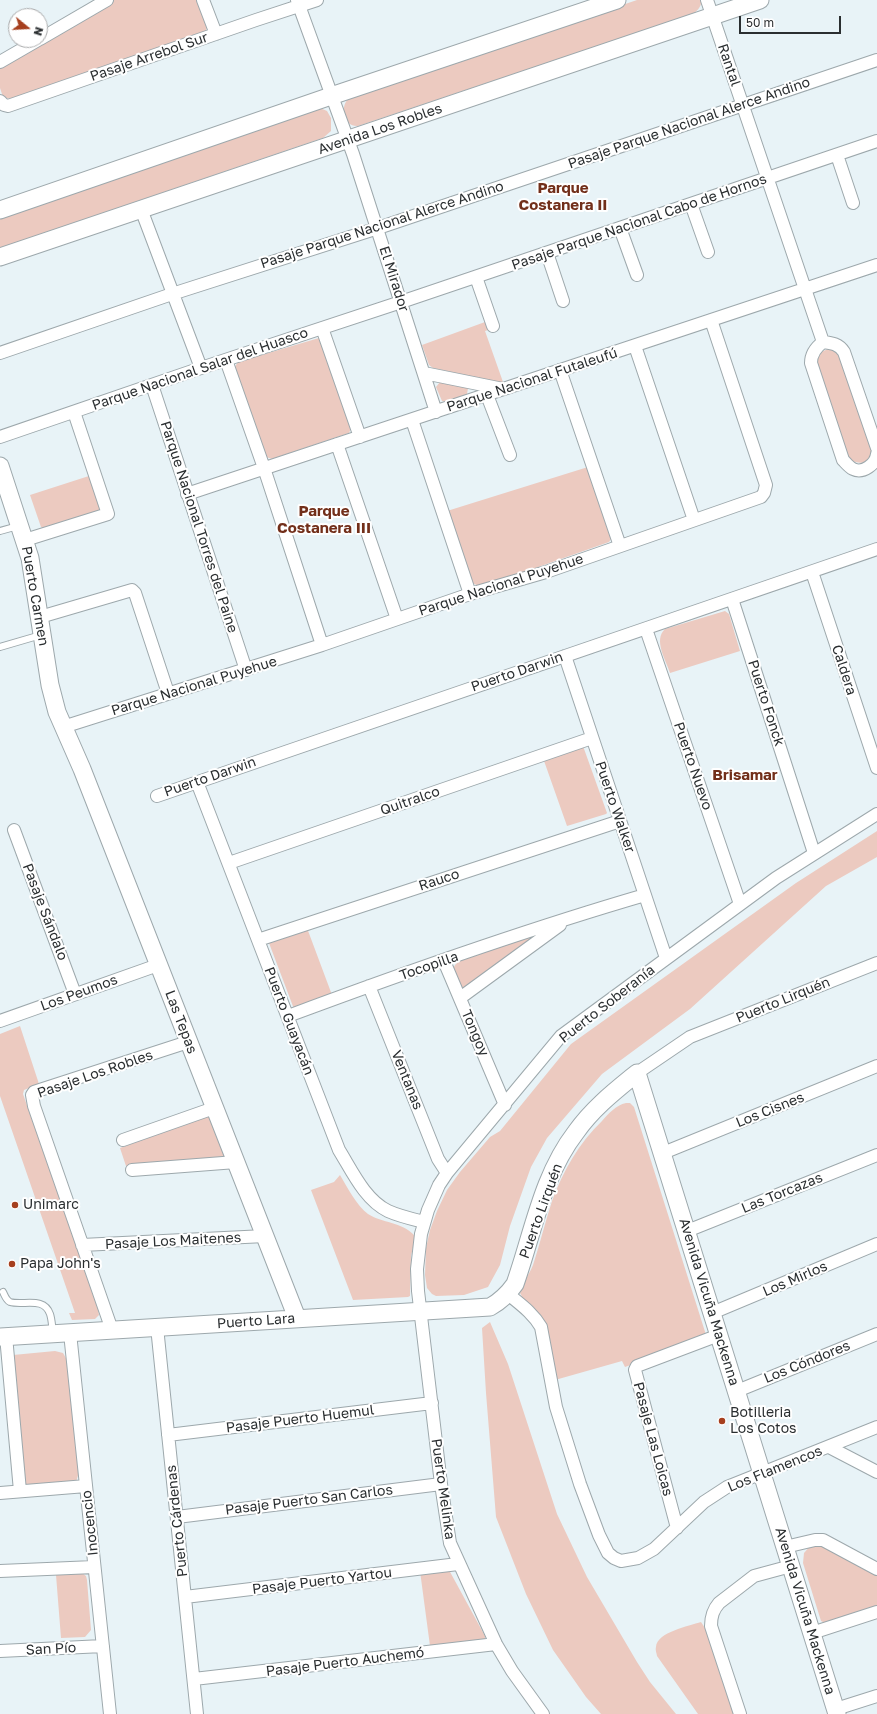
<!DOCTYPE html>
<html>
<head>
<meta charset="utf-8">
<style>
  body { margin:0 }
  #map { position:relative; width:877px; height:1714px; overflow:hidden; background:#e8f3f7; font-family:"Golos Text",sans-serif }
  canvas { display:block }
  .north { position:absolute; left:8px; top:8px; width:40px; height:40px; box-sizing:border-box; background:#fff; border:1px solid #aaabac; border-radius:50%; rotate:108deg; font-size:11px; font-weight:700; line-height:16px; text-align:center; color:#2a2e30 }
  .north::after { content:''; display:block; margin:auto; width:14px; height:18px; background:#a63f1e; clip-path:polygon(50% 0,100% 100%,50% 72%,0 100%) }
  .scale { position:absolute; left:739px; top:16px; width:102px; height:18px; box-sizing:border-box; border:2px solid #2a2e30; border-top:0; padding-left:5px; font-size:12px; line-height:14px; white-space:nowrap; color:#2a2e30; -webkit-text-stroke:3px #fff; paint-order:stroke }
</style>
</head>
<body>
<div id="map">
<canvas width="877" height="1714"></canvas>
<div class="north">N</div>
<div class="scale">50 m</div>
</div>
<script>
const g = document.querySelector('canvas').getContext('2d');
g.lineJoin = 'round';
function fill(path, color) { g.fillStyle = color; g.fill(path, 'evenodd'); }
function strokePath(path, color, width, dash) { g.strokeStyle = color; g.lineWidth = width; g.lineCap = dash ? 'butt' : 'round'; g.setLineDash(dash || []); g.stroke(path); }
function drawText(font, color, halo, rows, align = 'center') {
  g.font = font + ' "Golos Text",sans-serif'; g.lineWidth = 4; g.setLineDash([]); g.textBaseline = 'middle'; g.strokeStyle = halo; g.fillStyle = color; for (const [text, x, y, turn = 0] of rows) {
    g.save(); g.translate(x, y); g.rotate((+turn || 0) * Math.PI / 180); g.textAlign = isNaN(turn) ? turn : align; if (halo) g.strokeText(text, 0, 0); g.fillText(text, 0, 0); g.restore();
  }
}
fill(new Path2D(`
  M 114,0 L 200,0 C 203,9 211,24 205,32 L 14,100 L 3,97 L 0,88 L 0,66 Z
  M 637,0 L 701,0 C 702,6 698,10 693,14 L 358,126 C 344,127 339,107 349,98 Z
  M 320,108 L 327,111 L 331,118 L 331,131 L 323,138 L 0,248 L 0,218 Z
  M 485,322 L 488,330 L 485,331 L 503,382 L 501,383 L 433,368 L 429,365 L 422,345 Z
  M 319,338 L 321,339 L 352,426 L 349,433 L 272,459 L 266,457 L 234,368 L 238,362 Z
  M 828,349 L 832,349 L 840,353 L 872,451 C 869,465 860,465 848,459 L 817,363 C 816,355 820,352 828,349 Z
  M 440,382 L 468,388 L 467,394 L 447,402 L 442,401 L 436,387 Z
  M 588,467 L 611,539 L 609,542 L 510,577 L 479,586 L 472,583 L 447,511 Z
  M 92,475 L 100,508 L 99,511 L 44,528 L 41,527 L 30,495 Z
  M 725,611 L 729,614 L 740,651 L 670,673 C 666,660 653,640 665,629 Z
  M 583,746 L 607,813 L 606,814 L 567,826 L 543,758 Z
  M 877,831 L 877,857 L 826,886 L 690,1009 L 602,1074 L 547,1138 L 531,1167 L 510,1226 L 500,1265 L 488,1287 L 464,1295 L 436,1296 L 432,1294 L 427,1288 L 425,1275 L 426,1248 L 430,1230 L 437,1211 L 447,1190 L 460,1172 L 490,1137 L 500,1131 L 571,1044 L 796,883 Z
  M 307,928 L 332,995 L 294,1009 L 269,943 Z
  M 548,930 L 464,989 L 461,987 L 453,968 L 458,961 Z
  M 20,1026 L 39,1084 L 24,1090 L 23,1094 L 98,1309 L 99,1315 L 95,1319 L 72,1320 L 69,1313 L 75,1313 L 0,1096 L 0,1034 Z
  M 626,1103 L 630,1103 L 634,1107 L 707,1338 L 625,1367 L 622,1361 L 555,1380 L 550,1349 L 520,1293 C 522,1283 529,1275 533,1265 C 540,1244 545,1222 552,1201 C 563,1171 579,1143 602,1121 C 608,1114 616,1105 626,1103 Z
  M 205,1116 L 211,1118 L 226,1154 L 225,1157 L 126,1166 L 120,1148 Z
  M 340,1175 C 347,1187 357,1206 368,1214 C 382,1223 402,1222 414,1235 L 415,1239 L 411,1256 L 410,1296 L 408,1297 L 353,1300 L 311,1190 L 334,1182 Z
  M 490,1322 L 508,1364 L 557,1514 L 587,1577 L 637,1662 L 650,1682 L 676,1714 L 601,1714 L 586,1697 L 553,1650 L 526,1594 L 496,1517 L 486,1393 L 482,1328 Z
  M 55,1351 L 63,1353 L 67,1360 L 79,1472 L 76,1482 L 23,1486 L 13,1355 Z
  M 811,1545 L 821,1546 L 877,1576 L 877,1608 L 827,1624 L 821,1621 L 803,1563 L 804,1553 Z
  M 449,1570 L 485,1636 L 485,1641 L 430,1646 L 420,1571 Z
  M 82,1573 L 86,1576 L 87,1580 L 91,1630 L 85,1637 L 61,1638 L 56,1575 Z
  M 701,1622 L 709,1634 L 735,1714 L 698,1714 L 657,1656 C 657,1654 655,1650 656,1647 C 657,1632 689,1626 701,1622 Z`), '#eccac0');
const lane = new Path2D(`
  M 0,531 L 18,526
  M 0,647 L 41,635
  M 3,1292 C 5,1296 6,1300 10,1302 C 23,1306 44,1296 50,1314 C 52,1320 52,1327 53,1333`);
const street = new Path2D(`
  M 203,0 L 216,34
  M 297,0 L 353,154 L 436,412
  M 707,0 L 823,342
  M 40,39 L 107,0
  M 0,62 L 38,40
  M 0,101 L 4,105 L 8,106 L 256,20 L 317,0
  M 837,155 L 853,203
  M 691,204 L 708,252
  M 141,209 L 201,368
  M 620,228 L 637,275
  M 547,253 L 563,301
  M 476,277 L 493,326
  M 322,328 L 360,437
  M 635,346 L 694,520
  M 0,353 L 172,294 L 378,228 L 877,60
  M 226,360 L 264,468 L 322,645
  M 560,370 L 620,546
  M 424,373 L 503,389
  M 152,385 L 246,670
  M 487,395 L 510,455
  M 412,420 L 470,594
  M 0,437 L 201,368 L 401,302 L 877,141
  M 337,444 L 397,619
  M 877,448 L 844,352 C 839,344 832,343 823,342 C 815,348 811,354 811,363 L 843,460 C 846,463 849,467 853,469 C 863,474 876,464 877,454
  M 187,494 L 877,265
  M 25,540 L 108,514 L 74,412
  M 812,572 L 877,768
  M 732,599 L 814,853
  M 40,617 L 132,590 L 135,593 L 168,693
  M 646,629 L 740,904
  M 565,656 L 666,958
  M 63,727 L 322,645 L 470,594 L 546,572 L 761,497 L 764,493 L 766,485 L 711,320
  M 197,782 L 339,1150 C 352,1171 365,1200 388,1211 C 399,1216 412,1219 424,1222
  M 157,796 L 877,549
  M 14,830 L 75,994
  M 229,863 L 592,738
  M 258,940 L 620,821
  M 444,961 L 505,1105
  M 369,986 L 438,1159 L 447,1173
  M 460,998 L 560,925
  M 288,1016 C 406,972 525,930 645,895
  M 0,1021 L 158,965
  M 637,1073 L 690,1037 L 877,963
  M 123,1140 L 214,1108
  M 663,1153 L 877,1066
  M 132,1170 L 236,1162
  M 687,1231 L 877,1155
  M 82,1245 L 265,1236
  M 508,1294 C 520,1304 533,1313 541,1327 L 556,1407 L 580,1484 L 599,1535 L 608,1553 L 614,1558 L 621,1561 L 638,1558 L 654,1549 L 704,1502 L 727,1487 L 877,1427
  M 712,1313 L 877,1244
  M 157,1327 L 197,1714
  M 112,1330 L 34,1106 L 32,1095 L 34,1092 L 43,1089 L 188,1042
  M 70,1333 L 110,1714
  M 6,1336 L 20,1491
  M 737,1391 L 877,1334
  M 168,1435 L 432,1403
  M 829,1447 L 877,1472
  M 0,1493 L 86,1486
  M 177,1517 L 441,1484
  M 677,1528 L 635,1370 L 637,1366 L 719,1335
  M 785,1547 L 815,1540 L 823,1540 L 877,1569
  M 0,1571 L 94,1567
  M 185,1597 L 458,1564
  M 812,1633 L 877,1612
  M 0,1651 L 103,1646
  M 194,1679 L 496,1644
  M 836,1709 L 877,1696
  M 543,1714 L 512,1671 L 496,1644 L 450,1543 L 441,1484 L 418,1291 L 417,1269 L 421,1234 L 428,1210 L 439,1185 L 447,1173 L 561,1036 L 776,878 L 877,814
  M 740,1714 L 711,1626 C 711,1616 713,1610 719,1603 L 754,1576 L 791,1566`);
const secondary = new Path2D(`
  M 0,210 L 331,96 L 617,0
  M 0,257 L 760,0
  M 0,466 L 30,558 L 50,685 L 57,712 L 82,769 L 297,1318
  M 0,1337 L 490,1307 C 501,1301 508,1294 515,1284 C 533,1233 542,1176 576,1132 C 593,1108 615,1091 637,1073 L 837,1714`);
strokePath(lane, '#9da8ac', 8);
strokePath(street, '#9da8ac', 14);
strokePath(secondary, '#9da8ac', 19);
strokePath(lane, '#fff', 6);
strokePath(street, '#fff', 12);
strokePath(secondary, '#fff', 17);
for (const [x, y, r, color] of [
  [15,1205,4,"#a63f1e"],
  [12,1264,4,"#a63f1e"],
  [722,1421,4,"#a63f1e"]
]) { const dot = new Path2D(); dot.arc(x, y, r, 0, 2 * Math.PI); g.fillStyle = color; g.fill(dot); strokePath(dot, '#fff', 1.5); }
drawText('14px', '#2a2e30', '#fff', [
  ["Pasaje Arrebol Sur",149,57,-19],
  ["Rantal",729,65,71],
  ["Pasaje Parque Nacional Alerce Andino",689,123,-19],
  ["Avenida Los Robles",380,129,-19],
  ["Pasaje Parque Nacional Cabo de Hornos",639,222,-19],
  ["Pasaje Parque Nacional Alerce Andino",382,225,-18],
  ["El Mirador",394,279,72],
  ["Parque Nacional Salar del Huasco",200,369,-19],
  ["Parque Nacional Futaleufú",532,380,-18],
  ["Parque Nacional Torres del Paine",199,527,72],
  ["Parque Nacional Puyehue",501,585,-18],
  ["Puerto Carmen",35,596,80],
  ["Caldera",844,670,72],
  ["Puerto Darwin",517,672,-19],
  ["Parque Nacional Puyehue",194,686,-17],
  ["Puerto Fonck",766,703,72],
  ["Puerto Nuevo",693,766,71],
  ["Puerto Darwin",210,777,-19],
  ["Quitralco",410,801,-19],
  ["Puerto Walker",615,807,71],
  ["Rauco",439,880,-18],
  ["Pasaje Sándalo",45,912,69],
  ["Tocopilla",429,966,-19],
  ["Los Peumos",79,993,-20],
  ["Puerto Lirquén",783,1000,-22],
  ["Puerto Soberanía",607,1004,-38],
  ["Puerto Guayacán",289,1021,69],
  ["Las Tepas",181,1022,69],
  ["Tongoy",475,1033,67],
  ["Pasaje Los Robles",95,1074,-19],
  ["Ventanas",407,1080,68],
  ["Los Cisnes",770,1110,-22],
  ["Las Torcazas",782,1193,-22],
  ["Puerto Lirquén",541,1211,-70],
  ["Pasaje Los Maitenes",173,1241,-3],
  ["Los Mirlos",795,1279,-23],
  ["Avenida Vicuña Mackenna",709,1302,73],
  ["Puerto Lara",256,1321,-4],
  ["Los Cóndores",807,1362,-22],
  ["Pasaje Puerto Huemul",300,1419,-7],
  ["Pasaje Las Loicas",653,1439,75],
  ["Los Flamencos",775,1469,-22],
  ["Puerto Melinka",443,1489,82],
  ["Pasaje Puerto San Carlos",309,1500,-7],
  ["Puerto Cárdenas",177,1521,-96],
  ["Inocencio",90,1523,-96],
  ["Pasaje Puerto Yartou",322,1581,-7],
  ["Avenida Vicuña Mackenna",805,1611,73],
  ["San Pío",51,1649,-3],
  ["Pasaje Puerto Auchemó",345,1662,-7]
]);
drawText('14px', '#2a2e30', '#fff', [
  ["Unimarc",23,1205],
  ["Papa John's",20,1264],
  ["Botilleria",730,1413],
  ["Los Cotos",730,1429]
], 'left');
drawText('bold 15px', '#722f1a', '#fff', [
  ["Parque",563,188],
  ["Costanera II",563,205],
  ["Parque",324,511],
  ["Costanera III",324,528],
  ["Brisamar",745,775]
]);
</script>
</body>
</html>
